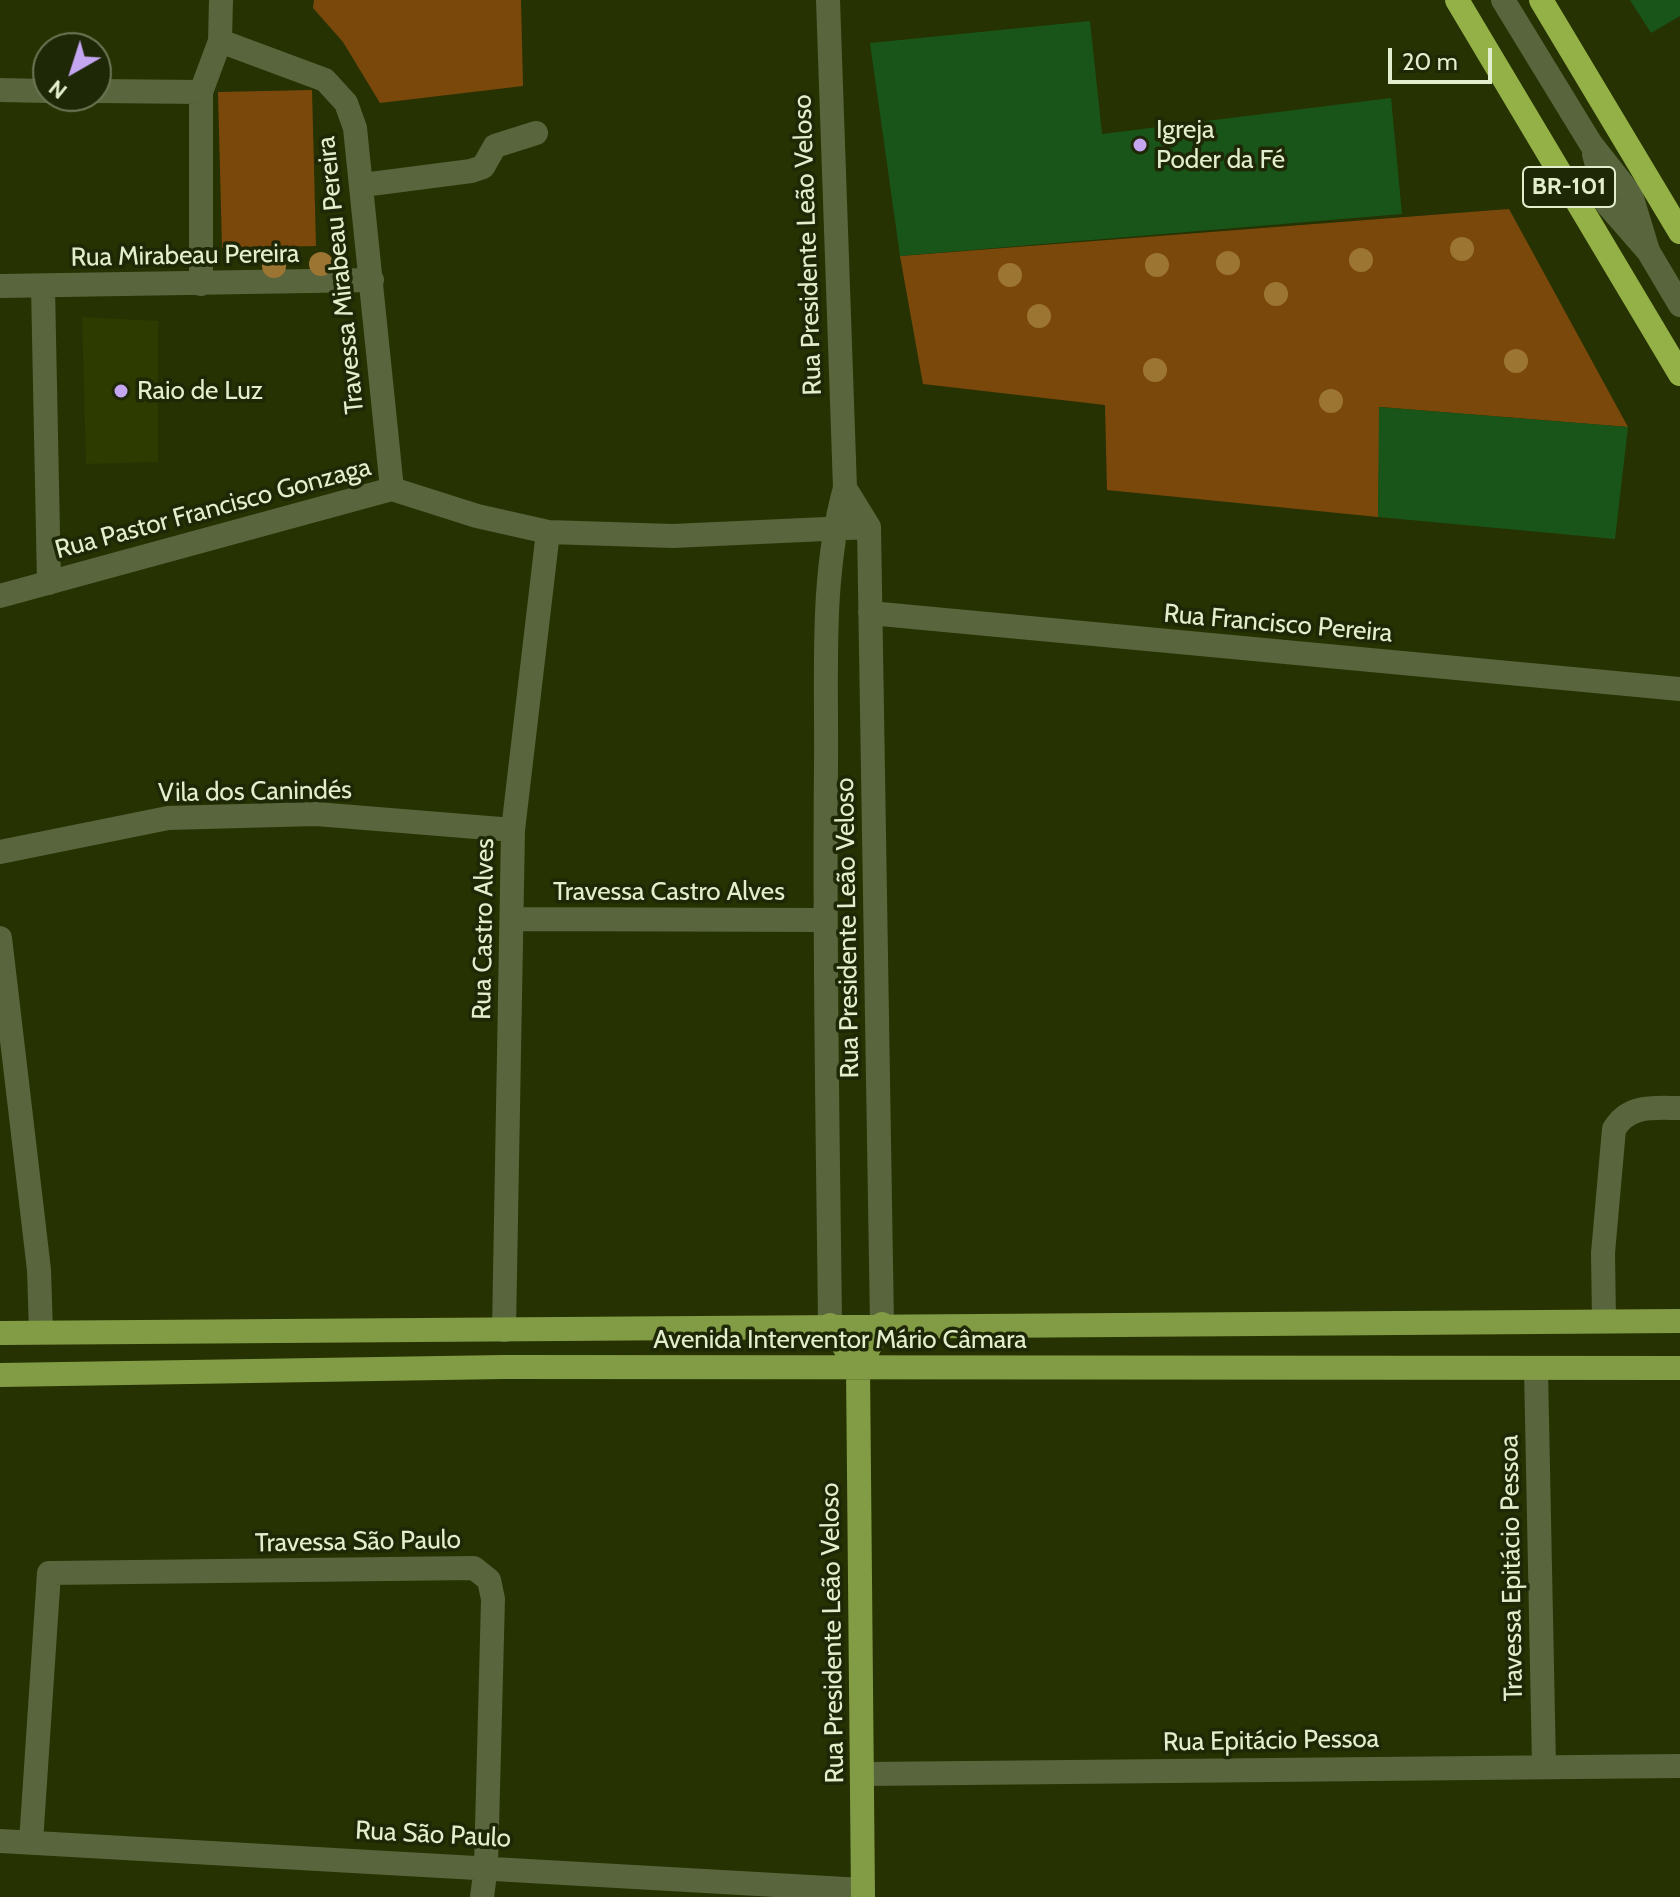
<!DOCTYPE html>
<html>
<head>
<meta charset="utf-8">
<style>
  body { margin:0 }
  #map { position:relative; width:1680px; height:1897px; overflow:hidden; background:#263201; font-family:Cabin,sans-serif }
  canvas { display:block }
  .north { position:absolute; left:32px; top:32px; width:80px; height:80px; box-sizing:border-box; background:#1e2706; border:2px solid #6c7756; border-radius:50%; rotate:219deg; font-size:22px; font-weight:700; line-height:32px; text-align:center; color:#e2eecd }
  .north::after { content:''; display:block; margin:auto; width:28px; height:36px; background:#c5a6f0; clip-path:polygon(50% 0,100% 100%,50% 72%,0 100%) }
  .scale { position:absolute; left:1388px; top:48px; width:104px; height:36px; box-sizing:border-box; border:4px solid #e2eecd; border-top:0; padding-left:10px; font-size:24px; line-height:28px; white-space:nowrap; color:#e2eecd; -webkit-text-stroke:6px #1e2706; paint-order:stroke }
</style>
</head>
<body>
<div id="map">
<canvas width="1680" height="1897"></canvas>
<div class="north">N</div>
<div class="scale">20 m</div>
</div>
<script>
const g = document.querySelector('canvas').getContext('2d');
g.lineJoin = 'round';
function fill(path, color) { g.fillStyle = color; g.fill(path, 'evenodd'); }
function strokePath(path, color, width, dash) { g.strokeStyle = color; g.lineWidth = width; g.lineCap = dash ? 'butt' : 'round'; g.setLineDash(dash || []); g.stroke(path); }
function drawText(font, color, halo, rows, align = 'center') {
  g.font = font + ' Cabin,sans-serif'; g.lineWidth = 7; g.setLineDash([]); g.textBaseline = 'middle'; g.strokeStyle = halo; g.fillStyle = color; for (const [text, x, y, turn = 0] of rows) {
    g.save(); g.translate(x, y); g.rotate((+turn || 0) * Math.PI / 180); g.textAlign = isNaN(turn) ? turn : align; if (halo) g.strokeText(text, 0, 0); g.fillText(text, 0, 0); g.restore();
  }
}
fill(new Path2D(`
  M 82,317 L 158,321 L 158,462 L 86,464 Z`), '#2d3a00');
fill(new Path2D(`
  M 314,0 L 521,0 L 523,86 L 380,103 L 343,42 L 313,8 Z
  M 312,90 L 316,246 L 222,248 L 218,92 Z
  M 1509,209 L 1628,427 L 1380,407 L 1378,517 L 1107,490 L 1105,405 L 923,384 L 900,256 Z`), '#7b480c');
fill(new Path2D(`
  M 1630,0 L 1680,0 L 1680,16 L 1651,33 Z
  M 1090,21 L 1102,134 L 1391,98 L 1402,214 L 900,256 L 870,43 Z
  M 1379,407 L 1628,427 L 1615,539 L 1378,517 Z`), '#195519');
strokePath(new Path2D(`
  M 828,0 L 845,488 C 820,577 827,674 826,766 C 824,952 828,1138 830,1325
  M 1503,0 L 1591,144 L 1631,195 L 1648,251
  M 220,41 L 325,80 L 346,103 L 355,128 L 392,489
  M 0,90 L 48,91
  M 96,91 L 201,92
  M 1594,154 L 1607,204 L 1648,251 L 1680,305
  M 363,185 L 471,171 L 483,167 L 495,146 L 536,133
  M 201,284 L 201,92 L 220,41 L 221,0
  M 0,286 L 372,280
  M 43,287 L 49,583
  M 845,488 L 869,527 L 882,1324
  M 0,596 L 392,489 L 477,516 L 548,532 L 673,536 L 869,527
  M 870,613 L 1680,689
  M 0,852 L 168,818 L 316,814 L 513,830
  M 513,919 L 824,920
  M 0,938 L 39,1270 L 41,1332
  M 1604,1321 L 1603,1253 L 1614,1129 C 1629,1104 1654,1108 1680,1108
  M 504,1330 L 513,830 L 548,532
  M 1536,1369 L 1544,1766
  M 864,1774 L 1680,1766
  M 0,1841 L 863,1890
  M 31,1842 L 49,1573 L 474,1568 L 489,1580 L 493,1599 L 486,1866 L 482,1897`), '#58653d', 24);
strokePath(new Path2D(`
  M 830,1325 L 858,1368
  M 0,1333 L 1680,1321
  M 0,1375 L 504,1367 L 1680,1368
  M 863,1897 L 858,1368 L 882,1324`), '#829c45', 24);
strokePath(new Path2D(`
  M 1457,0 L 1680,374
  M 1541,0 L 1680,232`), '#93b146', 24);
g.fillStyle = '#9c7533';
for (const [x, y] of [
  [1462,249],
  [1361,260],
  [1228,263],
  [321,264],
  [1157,265],
  [274,266],
  [1010,275],
  [1276,294],
  [1039,316],
  [1516,361],
  [1155,370],
  [1331,401]
]) { g.beginPath(); g.arc(x, y, 12, 0, 2 * Math.PI); g.fill(); }
for (const [x, y, r, color] of [
  [1140,145,8,"#c5a6f0"],
  [121,391,8,"#c5a6f0"]
]) { const dot = new Path2D(); dot.arc(x, y, r, 0, 2 * Math.PI); g.fillStyle = color; g.fill(dot); strokePath(dot, '#1e2706', 3); }
for (const [x, y, w] of [
  [1569,187,92]
]) { const box = new Path2D(); box.roundRect(x - w / 2, y - 20, w, 40, 6); g.fillStyle = '#1e2706'; g.fill(box); strokePath(box, '#e2eecd', 2); }
drawText('bold 24px', '#e2eecd', null, [
  ["BR-101",1569,187]
]);
drawText('26px', '#e2eecd', '#1e2706', [
  ["Igreja",1156,130],
  ["Poder da Fé",1156,160],
  ["Raio de Luz",137,391]
], 'left');
drawText('26px', '#e2eecd', '#1e2706', [
  ["Rua Presidente Leão Veloso",808,245,-92],
  ["Rua Mirabeau Pereira",185,256,-1],
  ["Travessa Mirabeau Pereira",341,275,-96],
  ["Rua Pastor Francisco Gonzaga",213,509,-15],
  ["Rua Francisco Pereira",1278,624,5],
  ["Vila dos Canindés",255,792,-1],
  ["Travessa Castro Alves",669,892],
  ["Rua Presidente Leão Veloso",848,928,-91],
  ["Rua Castro Alves",484,929,-89],
  ["Avenida Interventor Mário Câmara",840,1340],
  ["Travessa São Paulo",358,1542,-1],
  ["Travessa Epitácio Pessoa",1512,1568,-91],
  ["Rua Presidente Leão Veloso",833,1633,-91],
  ["Rua Epitácio Pessoa",1271,1741,-1],
  ["Rua São Paulo",433,1835,3]
]);
</script>
</body>
</html>
